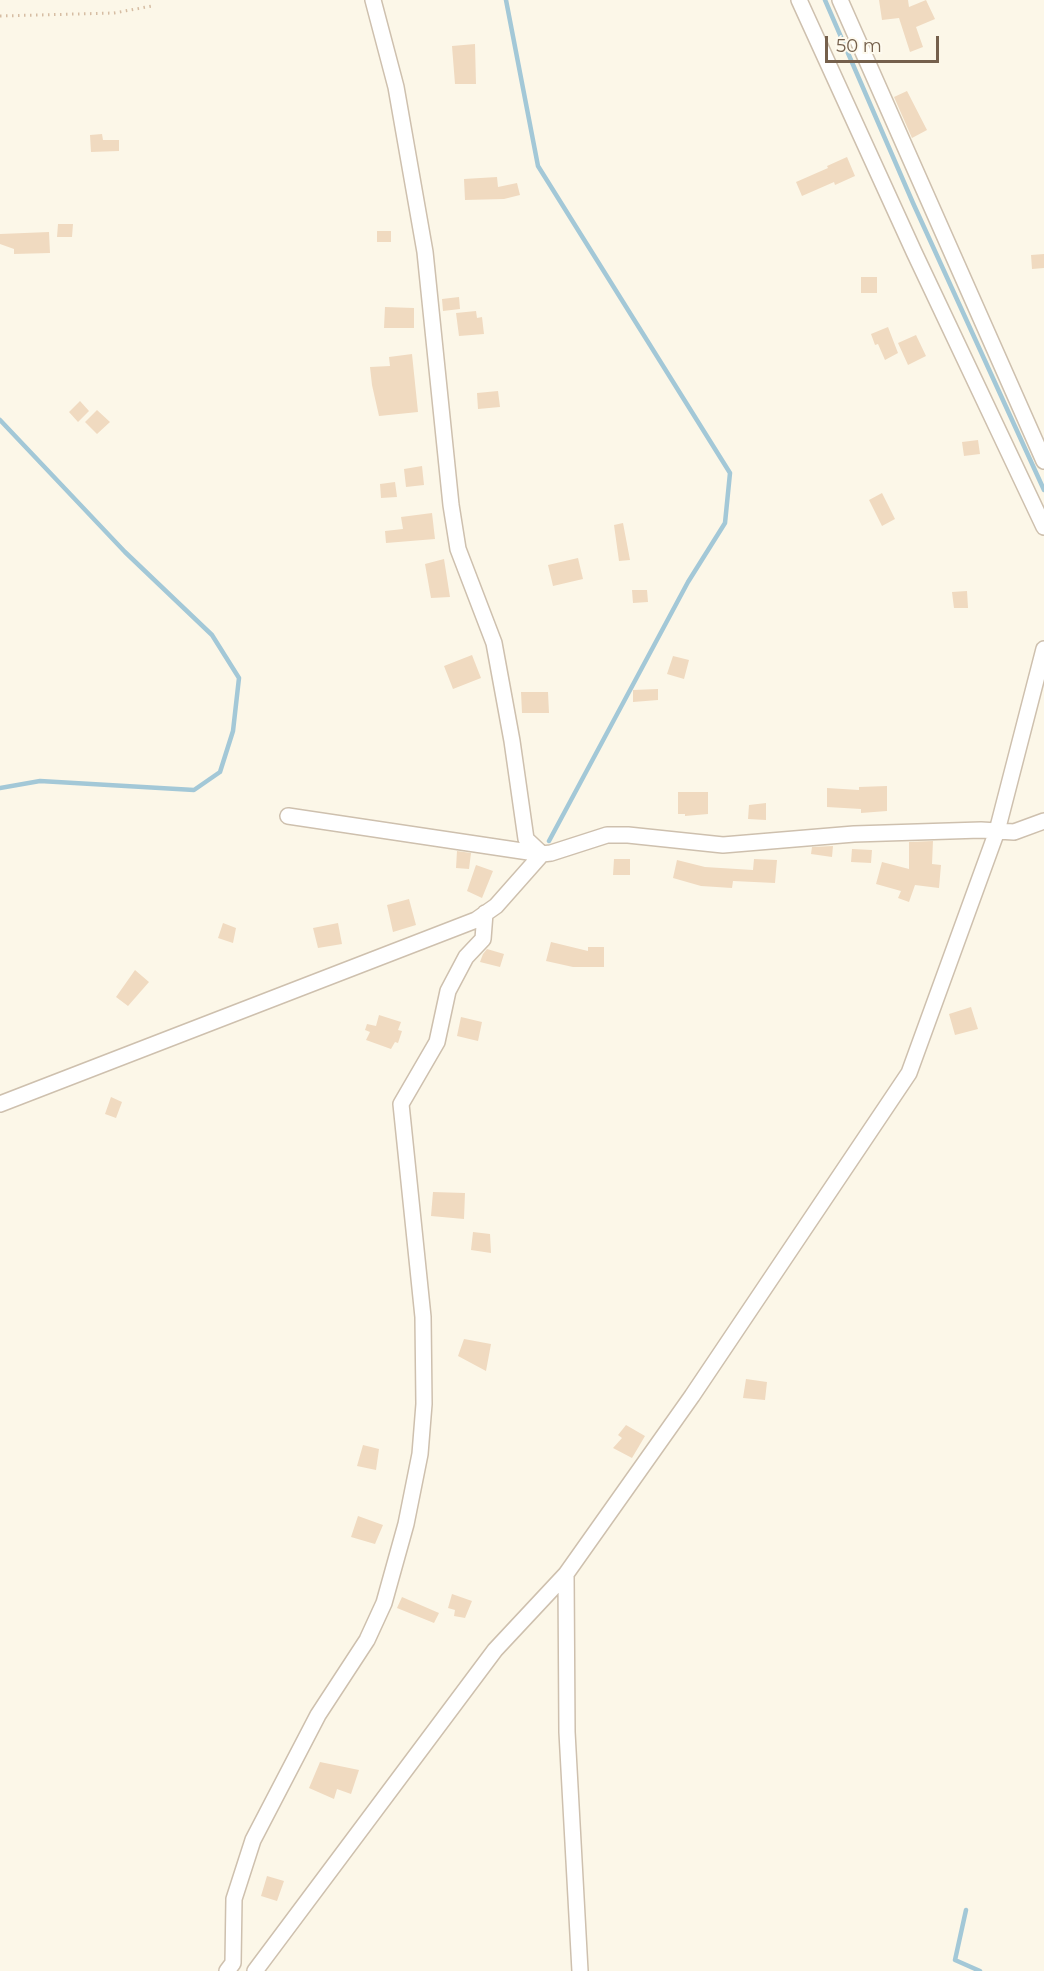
<!DOCTYPE html>
<html>
<head>
<meta charset="utf-8">
<style>
  body { margin:0 }
  #map { position:relative; width:1044px; height:1971px; overflow:hidden; background:#fcf7e8; font-family:Montserrat,sans-serif }
  canvas { display:block }
  .scale { position:absolute; left:825px; top:36px; width:114px; height:27px; box-sizing:border-box; border:3px solid #75604c; border-top:0; padding-left:8px; font-size:18px; line-height:21px; white-space:nowrap; color:#75604c; -webkit-text-stroke:4px #fefaee; paint-order:stroke }
</style>
</head>
<body>
<div id="map">
<canvas width="1044" height="1971"></canvas>
<div class="scale">50 m</div>
</div>
<script>
const g = document.querySelector('canvas').getContext('2d');
g.lineJoin = 'round';
function strokePath(path, color, width, dash) { g.strokeStyle = color; g.lineWidth = width; g.lineCap = dash ? 'butt' : 'round'; g.setLineDash(dash || []); g.stroke(path); }
function fill(path, color) { g.fillStyle = color; g.fill(path, 'evenodd'); }
strokePath(new Path2D(`
  M 506,0 L 538,166 L 730,473 L 725,523 L 688,582 L 549,841
  M 825,0 L 913,203 L 1044,490
  M 0,420 L 125,552 L 212,635 L 239,678 L 233,731 L 220,772 L 194,790 L 40,781 L 0,788
  M 966,1910 L 955,1960 L 980,1971`), '#a3c8d7', 4.5);
fill(new Path2D(`
  M 879,0 L 908,0 L 909,7 L 926,0 L 935,19 L 916,27 L 923,47 L 910,52 L 899,18 L 882,20 Z
  M 475,44 L 476,84 L 455,84 L 452,46 Z
  M 907,91 L 927,130 L 912,138 L 894,97 Z
  M 102,134 L 103,140 L 119,140 L 119,151 L 91,152 L 90,135 Z
  M 847,157 L 855,176 L 835,185 L 834,182 L 802,196 L 796,182 L 828,168 L 827,166 Z
  M 497,177 L 498,187 L 517,183 L 520,195 L 504,199 L 465,200 L 464,179 Z
  M 58,224 L 73,224 L 72,237 L 57,237 Z
  M 377,231 L 391,231 L 391,242 L 377,242 Z
  M 49,232 L 50,253 L 14,254 L 14,249 L 0,244 L 0,234 Z
  M 1044,254 L 1044,268 L 1032,269 L 1031,255 Z
  M 861,277 L 877,277 L 877,293 L 861,293 Z
  M 459,297 L 460,309 L 443,311 L 442,299 Z
  M 385,307 L 414,308 L 414,328 L 384,328 Z
  M 476,311 L 477,318 L 482,317 L 484,334 L 459,336 L 456,313 Z
  M 888,327 L 898,353 L 885,360 L 878,344 L 875,345 L 871,334 Z
  M 916,335 L 926,356 L 908,365 L 898,343 Z
  M 412,354 L 418,412 L 379,416 L 372,385 L 370,367 L 390,366 L 389,357 Z
  M 498,391 L 500,407 L 478,409 L 477,393 Z
  M 80,401 L 89,411 L 78,422 L 69,412 Z
  M 97,410 L 110,422 L 97,434 L 85,422 Z
  M 978,440 L 980,454 L 964,456 L 962,442 Z
  M 422,466 L 424,485 L 406,487 L 404,469 Z
  M 395,482 L 397,497 L 381,498 L 380,484 Z
  M 882,493 L 895,519 L 882,526 L 869,500 Z
  M 432,513 L 435,539 L 386,543 L 385,531 L 403,529 L 401,517 Z
  M 623,523 L 630,560 L 619,561 L 614,525 Z
  M 578,558 L 583,579 L 553,586 L 548,565 Z
  M 444,559 L 450,597 L 431,598 L 425,564 Z
  M 632,590 L 647,590 L 648,602 L 633,603 Z
  M 967,591 L 968,608 L 954,608 L 952,592 Z
  M 472,655 L 481,678 L 453,689 L 444,666 Z
  M 673,656 L 689,660 L 684,679 L 667,674 Z
  M 658,689 L 658,700 L 633,702 L 633,690 Z
  M 521,692 L 548,692 L 549,713 L 522,713 Z
  M 887,786 L 887,811 L 861,813 L 861,809 L 827,807 L 827,788 L 859,790 L 859,787 Z
  M 678,792 L 708,792 L 708,814 L 685,816 L 685,814 L 678,814 Z
  M 766,803 L 766,820 L 748,819 L 749,805 Z
  M 933,841 L 932,864 L 941,865 L 939,888 L 915,885 L 909,902 L 898,898 L 901,891 L 876,884 L 882,862 L 909,869 L 909,842 Z
  M 833,846 L 832,857 L 811,854 L 812,847 Z
  M 852,849 L 872,850 L 871,863 L 851,862 Z
  M 457,851 L 471,853 L 469,869 L 456,868 Z
  M 614,859 L 630,859 L 630,875 L 613,875 Z
  M 754,859 L 777,860 L 775,883 L 733,881 L 732,888 L 701,886 L 673,878 L 677,860 L 705,867 L 753,870 Z
  M 476,865 L 493,871 L 482,898 L 467,891 Z
  M 409,899 L 416,925 L 393,932 L 387,905 Z
  M 223,923 L 236,928 L 233,943 L 218,938 Z
  M 338,923 L 342,944 L 318,948 L 313,928 Z
  M 551,942 L 588,951 L 588,947 L 604,947 L 604,967 L 573,967 L 546,961 Z
  M 487,949 L 504,954 L 500,967 L 480,962 L 483,954 Z
  M 135,970 L 149,982 L 128,1006 L 116,997 Z
  M 971,1007 L 978,1029 L 955,1035 L 949,1014 Z
  M 379,1015 L 401,1022 L 398,1030 L 402,1031 L 398,1043 L 395,1042 L 391,1049 L 366,1040 L 370,1032 L 365,1030 L 367,1024 L 376,1026 Z
  M 461,1017 L 482,1022 L 478,1041 L 457,1036 Z
  M 111,1097 L 122,1102 L 116,1118 L 105,1114 Z
  M 433,1192 L 465,1193 L 464,1219 L 431,1216 Z
  M 473,1232 L 490,1234 L 491,1253 L 471,1250 Z
  M 464,1339 L 491,1344 L 486,1371 L 458,1356 Z
  M 746,1379 L 767,1382 L 765,1400 L 743,1398 Z
  M 626,1425 L 645,1436 L 632,1458 L 613,1448 L 622,1438 L 618,1435 Z
  M 363,1445 L 379,1449 L 376,1470 L 357,1466 Z
  M 358,1516 L 383,1525 L 375,1544 L 351,1537 Z
  M 452,1594 L 472,1601 L 465,1618 L 454,1616 L 455,1610 L 448,1608 Z
  M 402,1597 L 439,1613 L 434,1623 L 397,1608 Z
  M 320,1762 L 359,1770 L 351,1794 L 337,1789 L 334,1799 L 309,1788 Z
  M 267,1876 L 284,1881 L 277,1901 L 261,1896 Z`), '#f0dac0');
const minor = new Path2D(`
  M 373,0 L 396,87 L 425,252 L 451,505 L 458,549 L 494,643 L 512,741 L 526,839 L 542,854 L 551,853 L 607,835 L 628,835 L 723,845 L 854,834 L 981,830 L 1014,832 L 1044,821
  M 799,0 L 914,252 L 1044,527
  M 840,0 L 1044,461
  M 288,816 L 542,854
  M 0,1104 L 476,920 L 496,906 L 542,854
  M 566,1574 L 567,1732 L 580,1971
  M 227,1971 L 233,1963 L 234,1899 L 253,1840 L 318,1715 L 367,1640 L 384,1603 L 406,1524 L 420,1454 L 424,1404 L 423,1317 L 401,1104 L 437,1042 L 448,991 L 466,957 L 483,939 L 485,913
  M 255,1971 L 495,1650 L 566,1574 L 692,1396 L 909,1073 L 997,831 L 1044,649`);
strokePath(minor, '#cec0ae', 18);
strokePath(new Path2D(`
  M 0,16 L 114,13 L 152,6`), '#d6bda3', 3, [1.5, 4.5]);
strokePath(minor, '#fff', 15);
</script>
</body>
</html>
